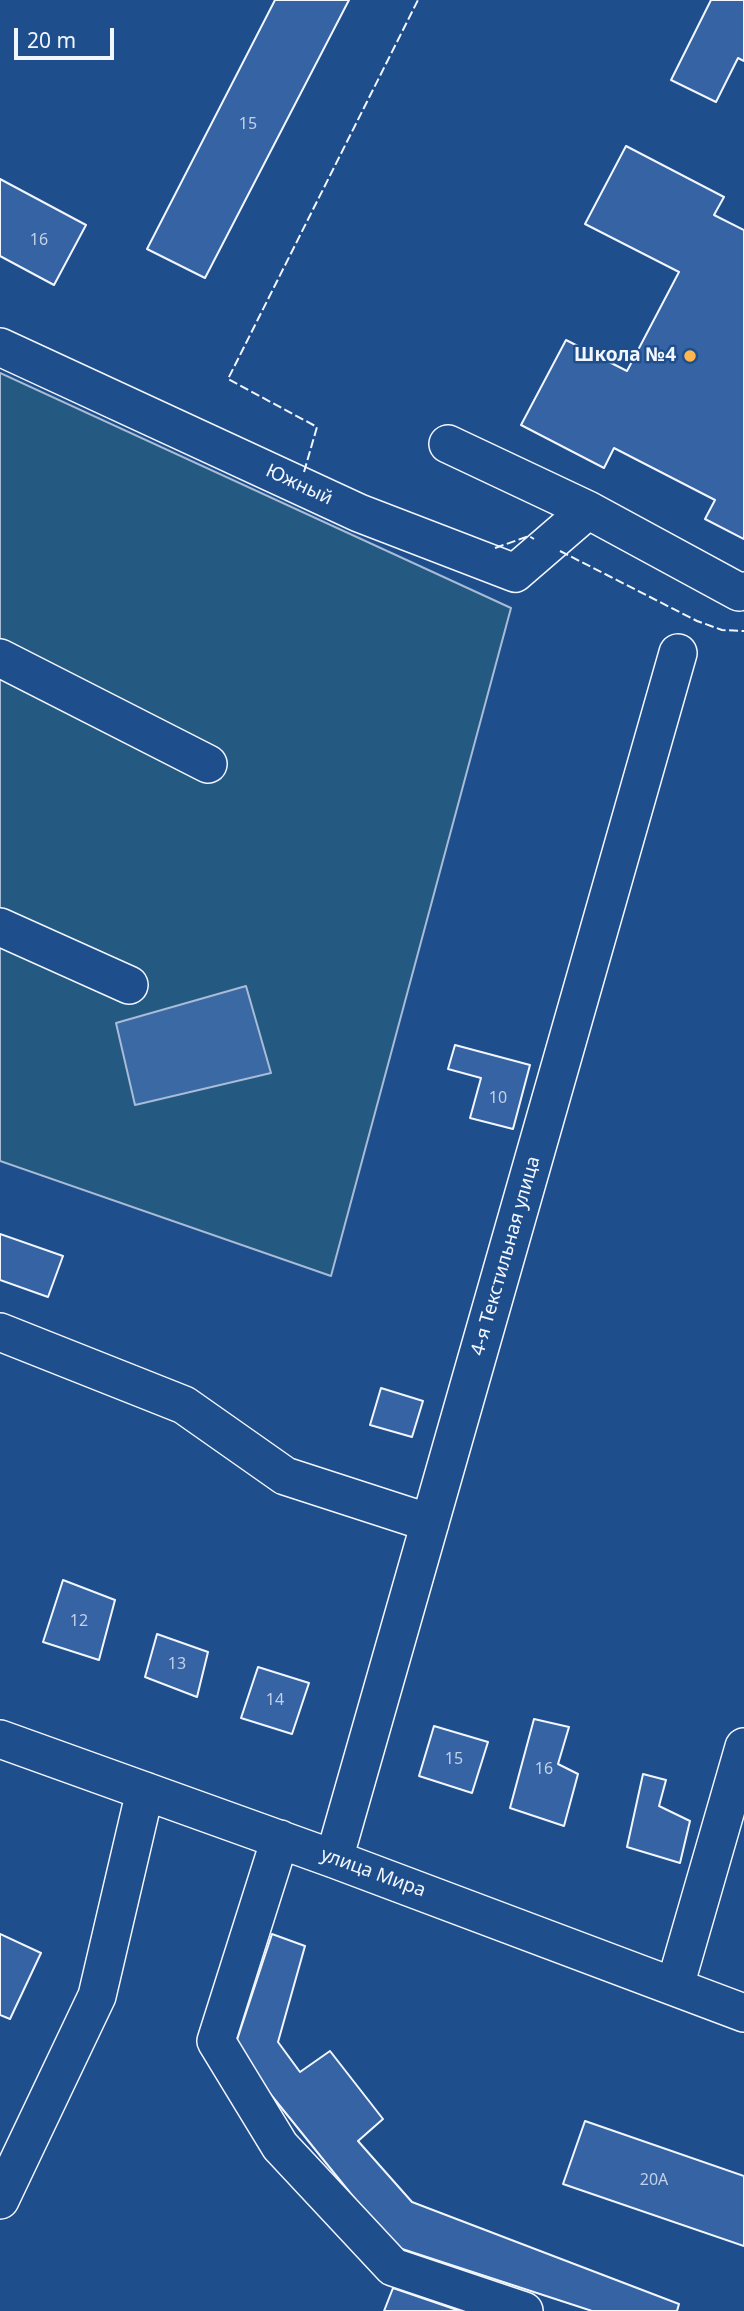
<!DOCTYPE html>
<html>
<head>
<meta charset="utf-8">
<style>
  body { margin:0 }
  #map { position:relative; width:744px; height:2311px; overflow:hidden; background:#1f4e8c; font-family:"Noto Sans",sans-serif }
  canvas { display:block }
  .scale { position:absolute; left:14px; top:28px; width:100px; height:32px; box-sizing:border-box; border:4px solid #f2f6ff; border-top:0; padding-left:9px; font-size:21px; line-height:24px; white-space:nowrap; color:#f2f6ff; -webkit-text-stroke:5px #1f4e8c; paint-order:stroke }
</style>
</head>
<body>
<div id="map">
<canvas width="744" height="2311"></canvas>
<div class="scale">20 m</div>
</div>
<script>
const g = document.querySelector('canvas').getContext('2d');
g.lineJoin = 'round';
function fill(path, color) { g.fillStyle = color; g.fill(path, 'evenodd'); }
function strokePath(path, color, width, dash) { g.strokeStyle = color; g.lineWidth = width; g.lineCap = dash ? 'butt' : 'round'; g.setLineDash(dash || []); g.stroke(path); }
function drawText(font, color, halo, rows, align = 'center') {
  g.font = font + ' "Noto Sans",sans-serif'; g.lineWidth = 5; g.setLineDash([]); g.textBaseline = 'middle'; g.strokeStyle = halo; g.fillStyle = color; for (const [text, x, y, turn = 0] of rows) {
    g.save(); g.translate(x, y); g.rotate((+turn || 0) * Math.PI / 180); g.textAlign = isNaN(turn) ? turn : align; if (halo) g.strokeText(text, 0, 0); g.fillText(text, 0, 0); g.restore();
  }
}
const green = new Path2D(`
  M 0,373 L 511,608 L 331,1276 L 0,1161 Z`);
fill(green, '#245a82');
strokePath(green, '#a8bbd7', 2);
const water = new Path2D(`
  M 246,986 L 271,1073 L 135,1105 L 116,1023 Z`);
fill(water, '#3b69a3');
strokePath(water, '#a8bbd7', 2);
const building = new Path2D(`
  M 275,0 L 349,0 L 205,278 L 147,249 Z
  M 711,0 L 744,0 L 744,61 L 738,58 L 716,102 L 671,80 Z
  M 626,146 L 724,197 L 714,215 L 744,230 L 744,539 L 705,519 L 715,500 L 614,448 L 604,468 L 521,425 L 566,340 L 627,371 L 679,272 L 585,224 Z
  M 0,179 L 86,225 L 54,285 L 0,256 Z
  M 455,1045 L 530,1065 L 513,1129 L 470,1118 L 481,1078 L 448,1069 Z
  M 0,1234 L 63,1256 L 48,1297 L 0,1280 Z
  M 381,1388 L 423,1401 L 412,1437 L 370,1425 Z
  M 63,1580 L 115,1600 L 99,1660 L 43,1642 Z
  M 157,1634 L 208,1652 L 197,1697 L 145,1677 Z
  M 258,1667 L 309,1683 L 292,1734 L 241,1718 Z
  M 534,1719 L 569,1727 L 558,1764 L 578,1774 L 564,1826 L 510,1808 Z
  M 434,1726 L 488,1742 L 472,1793 L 419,1776 Z
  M 643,1774 L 666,1780 L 659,1806 L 690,1821 L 680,1863 L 627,1847 Z
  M 0,1934 L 41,1953 L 10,2019 L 0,2015 Z
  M 272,1934 L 305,1946 L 278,2042 L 300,2072 L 330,2051 L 383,2119 L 358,2141 L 412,2202 L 679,2304 L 677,2311 L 592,2311 L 393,2246 L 234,2049 Z
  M 585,2121 L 744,2176 L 744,2246 L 563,2184 Z
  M 393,2288 L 460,2311 L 384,2311 Z`);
fill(building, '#3563a3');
strokePath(building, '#f2f6ff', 2);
const minor = new Path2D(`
  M 0,347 L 359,513 L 515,573 L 588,510
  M 448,444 L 588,510 L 739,592 L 744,591
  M 0,658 L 208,764
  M 0,927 L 129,985
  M 0,1332 L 184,1405 L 285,1476 L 430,1523
  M 0,1739 L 334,1859 L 744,2013
  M 280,1839 L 216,2041 L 280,2146 L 393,2267 L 524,2311
  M 334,1859 L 678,653
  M 675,1986 L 744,1747
  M 0,2200 L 97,1996 L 145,1791`);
strokePath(minor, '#f2f6ff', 40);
strokePath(minor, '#1f4e8c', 37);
strokePath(new Path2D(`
  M 304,472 L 317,427 L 228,379 L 418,0
  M 495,548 L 529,536 L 534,539
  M 560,551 L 697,621 L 722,630 L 744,631`), '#f2f6ff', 2, [9, 3.5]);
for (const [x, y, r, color] of [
  [690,356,7,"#ffb74d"]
]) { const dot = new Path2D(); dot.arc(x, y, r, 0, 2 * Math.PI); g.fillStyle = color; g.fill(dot); strokePath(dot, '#1f4e8c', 2.5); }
drawText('16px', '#c3d1e8', null, [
  ["15",248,124],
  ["16",39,240],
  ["10",498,1098],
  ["12",79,1621],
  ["13",177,1664],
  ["14",275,1700],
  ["15",454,1759],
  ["16",544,1769],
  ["20А",654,2180]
]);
drawText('bold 19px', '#f2f6ff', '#1f4e8c', [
  ["Школа №4",676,356]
], 'right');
drawText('19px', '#f2f6ff', '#1f4e8c', [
  ["Южный",299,485,25],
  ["4-я Текстильная улица",506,1256,-74],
  ["улица Мира",373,1873,20]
]);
</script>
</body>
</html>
